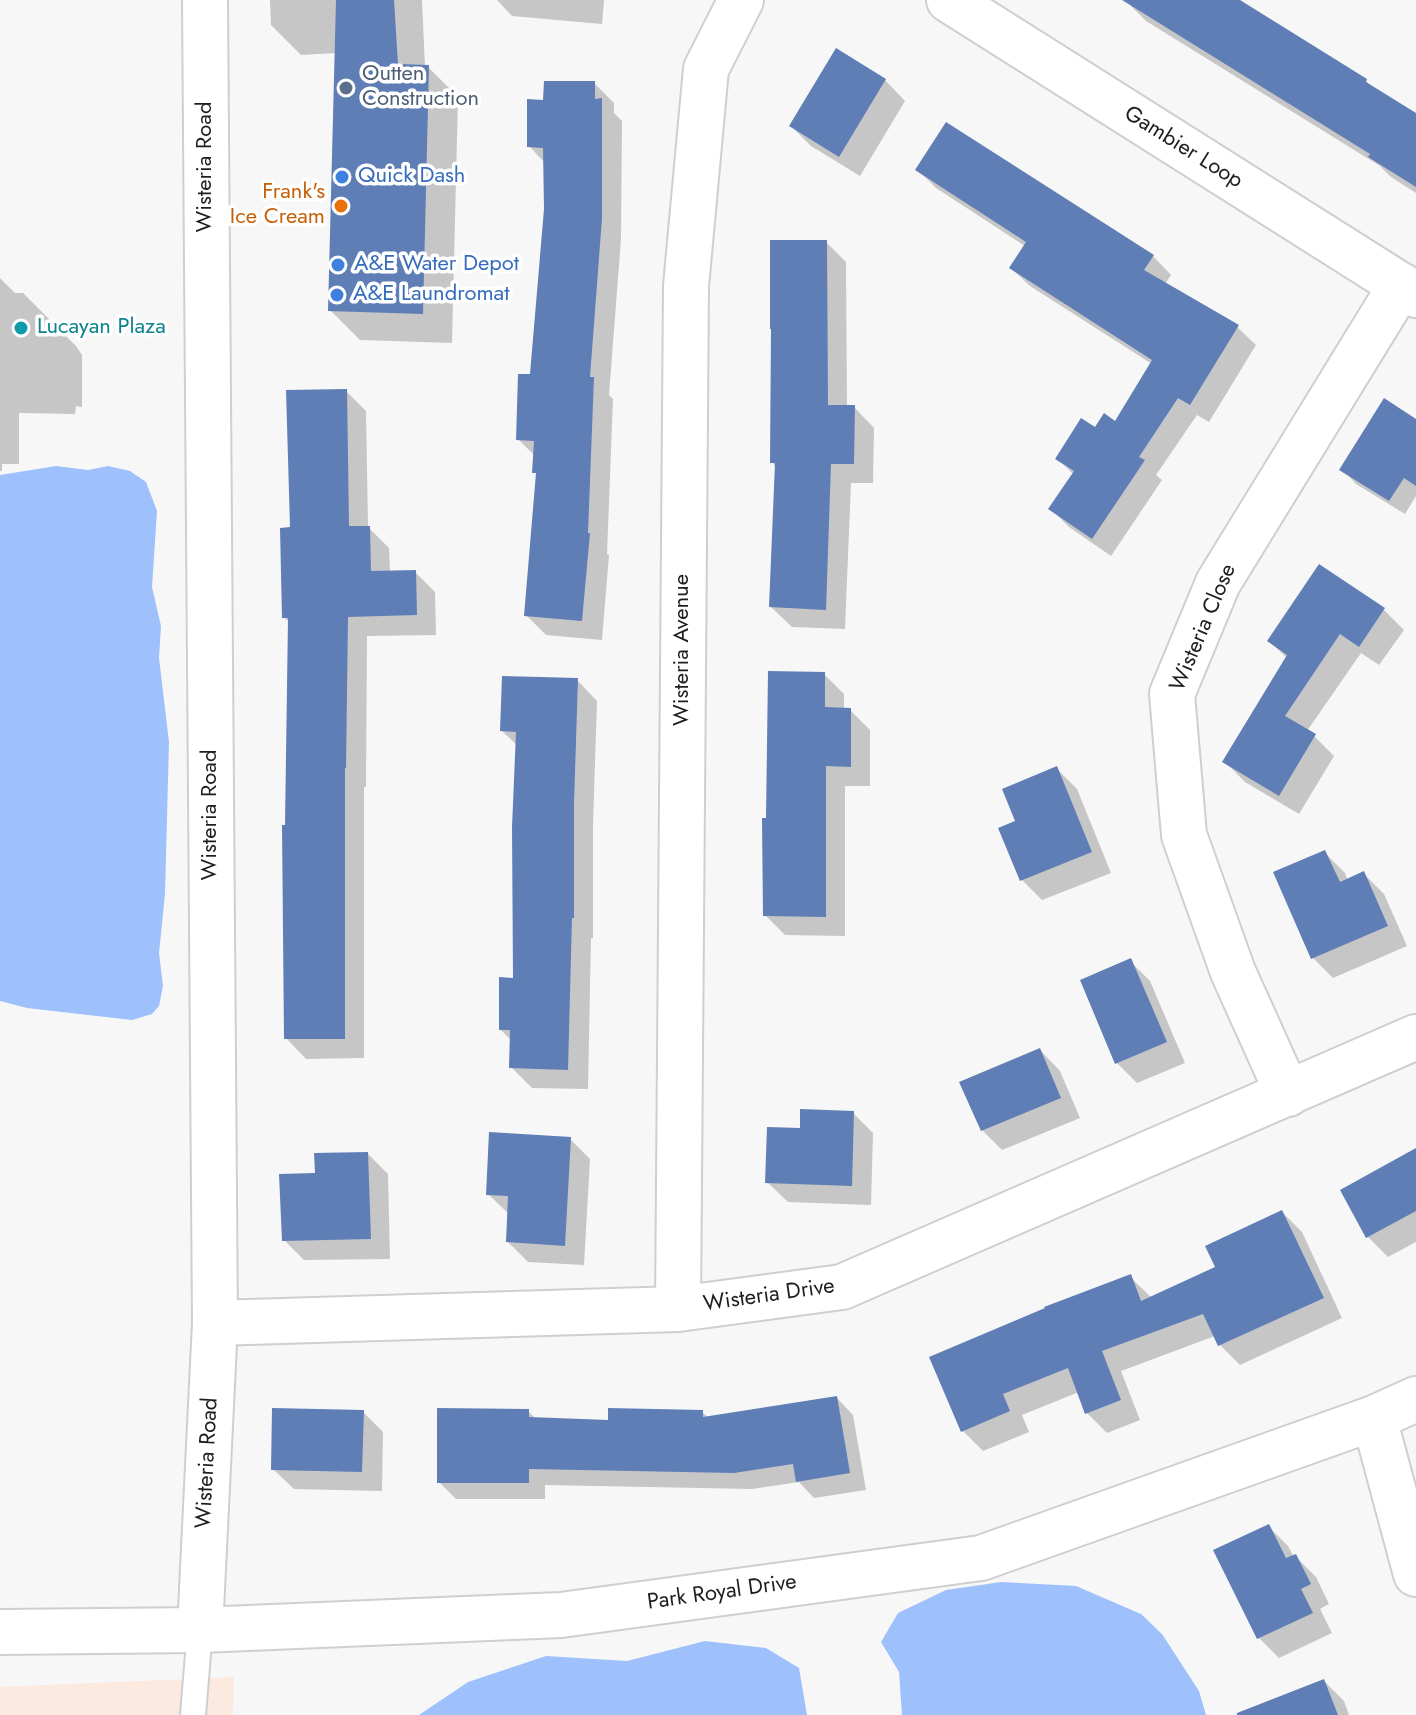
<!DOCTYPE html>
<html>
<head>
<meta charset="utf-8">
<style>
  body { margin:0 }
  canvas { display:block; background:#f7f7f8 }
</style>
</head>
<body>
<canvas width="1416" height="1715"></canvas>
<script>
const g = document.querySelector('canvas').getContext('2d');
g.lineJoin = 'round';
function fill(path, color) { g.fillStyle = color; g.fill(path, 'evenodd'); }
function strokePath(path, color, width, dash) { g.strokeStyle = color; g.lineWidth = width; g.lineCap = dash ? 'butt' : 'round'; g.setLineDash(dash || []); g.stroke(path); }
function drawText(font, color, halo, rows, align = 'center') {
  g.font = font + ' Jost,sans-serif'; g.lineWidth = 7; g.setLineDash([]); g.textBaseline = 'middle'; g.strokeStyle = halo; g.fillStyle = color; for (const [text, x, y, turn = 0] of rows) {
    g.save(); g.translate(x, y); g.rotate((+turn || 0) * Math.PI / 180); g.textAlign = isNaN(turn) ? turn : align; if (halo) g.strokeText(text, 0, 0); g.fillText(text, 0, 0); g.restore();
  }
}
fill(new Path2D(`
  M 234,1677 L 233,1715 L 0,1715 L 0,1687 Z`), '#fce9e0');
fill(new Path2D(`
  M 56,466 L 88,470 L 108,466 L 130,471 L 146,482 L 157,511 L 152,587 L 161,626 L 159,658 L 169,742 L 165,894 L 159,953 L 163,986 L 159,1006 L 152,1014 L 132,1020 L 27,1008 L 0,1001 L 0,475 Z
  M 1001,1582 L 1076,1586 L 1141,1614 L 1162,1634 L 1199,1691 L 1206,1715 L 902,1715 L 899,1672 L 881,1642 L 898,1613 L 946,1590 Z
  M 705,1641 L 766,1648 L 799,1668 L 807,1715 L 419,1715 L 468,1682 L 546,1656 L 627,1661 Z`), '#9ec1fc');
fill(new Path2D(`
  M 270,0 L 422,0 L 425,67 L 428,67 L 458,97 L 452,343 L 360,340 L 330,310 L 337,53 L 301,55 L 271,25 Z
  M 497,0 L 604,0 L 602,24 L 512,16 Z
  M 1236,0 L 1366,81 L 1374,89 L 1416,115 L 1416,193 L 1391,177 L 1380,166 L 1146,21 L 1126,1 Z
  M 837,51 L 885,80 L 905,101 L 860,176 L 811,146 L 791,126 Z
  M 594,83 L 614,103 L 614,113 L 622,121 L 621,239 L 609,395 L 613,399 L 607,554 L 609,555 L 602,640 L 546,635 L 526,615 L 538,475 L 534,472 L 535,456 L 518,439 L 532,376 L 546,209 L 545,163 L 529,146 L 545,102 Z
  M 918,170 L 1153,256 L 1171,275 L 1165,284 L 1237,327 L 1256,345 L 1209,422 L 1197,415 L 1156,475 L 1162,480 L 1111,556 L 1069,527 L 1051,509 L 1074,475 L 1057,458 L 1095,430 L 1116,424 L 1152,364 L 1030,286 L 1011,268 L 1025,246 L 936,188 Z
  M 826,242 L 846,262 L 847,407 L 854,407 L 874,428 L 873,483 L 851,483 L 845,629 L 792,627 L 771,607 L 776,467 L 772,462 Z
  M 0,278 L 15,293 L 23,293 L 76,346 L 82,355 L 82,407 L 76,406 L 75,414 L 19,413 L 19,464 L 2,464 L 2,471 L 0,471 Z
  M 346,391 L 366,411 L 368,527 L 389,548 L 390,572 L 415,572 L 435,592 L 436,635 L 367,636 L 366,787 L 364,787 L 364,1058 L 306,1059 L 286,1038 L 290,623 L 284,617 L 292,529 Z
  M 1416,421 L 1416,496 L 1405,514 L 1356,484 L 1342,469 Z
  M 1384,610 L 1404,630 L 1379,665 L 1361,653 L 1307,731 L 1314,736 L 1334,756 L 1299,814 L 1245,782 L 1225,762 L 1287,658 L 1269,641 Z
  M 824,674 L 844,694 L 844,710 L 850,710 L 870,730 L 870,786 L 845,786 L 845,936 L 785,935 L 765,915 L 768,820 Z
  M 577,680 L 597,701 L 593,825 L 593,938 L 591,938 L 588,1089 L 532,1088 L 511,1067 L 512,1041 L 501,1030 L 515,980 L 518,746 L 502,731 Z
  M 1057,769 L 1077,789 L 1111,873 L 1042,900 L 1022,880 L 1001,829 L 1017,822 Z
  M 1324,852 L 1345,873 L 1348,881 L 1364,874 L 1384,894 L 1407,946 L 1333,978 L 1313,958 Z
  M 1130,961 L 1150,981 L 1185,1063 L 1137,1083 L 1117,1063 Z
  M 1040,1050 L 1060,1071 L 1080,1118 L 1002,1150 L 982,1130 Z
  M 853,1113 L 873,1133 L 871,1205 L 788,1202 L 767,1182 L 802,1130 Z
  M 570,1139 L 590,1159 L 584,1265 L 528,1262 L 508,1242 L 510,1215 L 488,1194 Z
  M 1416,1150 L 1416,1242 L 1388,1257 L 1368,1237 Z
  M 368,1154 L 388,1174 L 390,1259 L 304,1260 L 284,1240 L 317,1175 Z
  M 1282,1212 L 1302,1232 L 1342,1318 L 1240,1365 L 1220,1345 L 1215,1336 L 1121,1371 L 1140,1420 L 1107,1433 L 1087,1413 L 1079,1392 L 1022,1415 L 1029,1432 L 983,1451 L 962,1430 L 1130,1277 L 1152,1298 L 1218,1268 Z
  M 837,1398 L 853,1415 L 866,1490 L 814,1498 L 799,1482 L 752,1489 L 545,1485 L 545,1499 L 456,1499 L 439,1482 L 528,1411 L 536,1419 L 610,1422 L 702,1412 L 709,1418 Z
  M 363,1412 L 383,1432 L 382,1491 L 294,1489 L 273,1469 Z
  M 1268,1526 L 1288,1546 L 1294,1557 L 1296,1557 L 1316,1577 L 1329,1604 L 1320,1609 L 1332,1633 L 1279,1658 L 1259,1638 Z
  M 1324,1681 L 1344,1701 L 1349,1715 L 1277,1715 Z`), '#0003');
fill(new Path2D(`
  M 336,0 L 394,0 L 398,64 L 429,65 L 423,314 L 328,311 Z
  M 1122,0 L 1240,0 L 1367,79 L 1366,82 L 1416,113 L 1416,187 L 1368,157 L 1370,154 Z
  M 836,48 L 886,79 L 839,157 L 789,126 Z
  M 544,81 L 595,81 L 595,99 L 602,98 L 602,218 L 590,377 L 594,377 L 588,533 L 590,533 L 582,621 L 524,616 L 536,473 L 532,473 L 534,441 L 516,440 L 518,374 L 530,374 L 544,209 L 543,148 L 527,147 L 527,99 L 543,100 Z
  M 946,122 L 1154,255 L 1144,270 L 1239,325 L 1190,405 L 1178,398 L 1139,457 L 1145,460 L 1092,539 L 1048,509 L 1074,471 L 1055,459 L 1081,418 L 1095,427 L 1104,413 L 1115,421 L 1152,360 L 1009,268 L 1026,242 L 915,170 Z
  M 770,240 L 827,240 L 828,405 L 855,405 L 854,464 L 831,464 L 826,610 L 769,607 L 775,463 L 770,463 L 771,329 L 770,329 Z
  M 347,389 L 349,526 L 370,526 L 371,571 L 416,570 L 417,615 L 348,617 L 346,768 L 345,768 L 345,1039 L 284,1039 L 282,825 L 285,825 L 288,618 L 282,618 L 280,528 L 290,527 L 286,390 Z
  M 1384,398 L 1416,419 L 1416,486 L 1404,478 L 1389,501 L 1339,470 Z
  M 1319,564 L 1385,608 L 1359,647 L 1340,634 L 1285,716 L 1316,734 L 1279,796 L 1222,762 L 1287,655 L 1267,641 Z
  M 768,671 L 825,672 L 825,707 L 851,708 L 851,767 L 826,766 L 826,917 L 763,916 L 762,818 L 766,818 Z
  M 502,676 L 578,678 L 574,804 L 574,918 L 572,918 L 568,1070 L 509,1068 L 510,1030 L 499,1030 L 499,977 L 513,978 L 512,827 L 516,732 L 500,731 Z
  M 1057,766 L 1092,852 L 1020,881 L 998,828 L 1015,821 L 1002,789 Z
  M 1325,850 L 1340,882 L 1364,871 L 1388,926 L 1311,959 L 1273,872 Z
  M 1131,958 L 1167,1042 L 1115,1064 L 1080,980 Z
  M 1040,1048 L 1061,1098 L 981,1131 L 959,1082 Z
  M 800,1109 L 854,1111 L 852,1186 L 765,1183 L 767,1127 L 800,1128 Z
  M 489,1132 L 571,1137 L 565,1246 L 506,1242 L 508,1196 L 486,1195 Z
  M 1416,1148 L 1416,1211 L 1366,1238 L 1340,1190 Z
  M 368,1152 L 371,1239 L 282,1241 L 279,1174 L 315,1173 L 314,1153 Z
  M 1282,1210 L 1324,1298 L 1218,1346 L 1203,1314 L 1102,1351 L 1121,1400 L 1085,1414 L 1068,1368 L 1003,1394 L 1010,1411 L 961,1432 L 929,1357 L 1045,1308 L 1044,1307 L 1131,1274 L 1141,1301 L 1215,1267 L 1205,1246 Z
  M 837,1396 L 850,1473 L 796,1482 L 793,1464 L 734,1473 L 529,1469 L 529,1483 L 437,1483 L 437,1408 L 529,1409 L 529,1417 L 608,1420 L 608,1408 L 703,1410 L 703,1417 Z
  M 272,1408 L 364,1410 L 362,1472 L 271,1470 Z
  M 1269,1524 L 1286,1558 L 1296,1554 L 1311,1584 L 1301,1589 L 1313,1613 L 1257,1639 L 1213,1550 Z
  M 1324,1679 L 1338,1715 L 1237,1715 L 1237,1713 Z`), '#5f7eb6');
const service = new Path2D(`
  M 193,1715 L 200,1630`);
const minor = new Path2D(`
  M 949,0 L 1416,295
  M 1288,1094 L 1233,972 L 1184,835 L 1172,694 L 1218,583 L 1401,285
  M 678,1309 L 686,286 L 706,69 L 741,0
  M 215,1323 L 678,1309 L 842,1287 L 1416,1037
  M 1374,1418 L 1416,1574
  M 200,1630 L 215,1323 L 205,0
  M 0,1632 L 200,1630 L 561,1615 L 981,1558 L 1374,1418 L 1416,1399`);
strokePath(service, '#cecfd0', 28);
strokePath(minor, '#cecfd0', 48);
strokePath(service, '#fff', 24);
strokePath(minor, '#fff', 44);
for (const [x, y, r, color] of [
  [346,88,8,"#5c6f8a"],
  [342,177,8,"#3f7fe0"],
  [341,206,8,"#e8710a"],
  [338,265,8,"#3f7fe0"],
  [337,295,8,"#3f7fe0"],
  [21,328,8,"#0f9aa8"]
]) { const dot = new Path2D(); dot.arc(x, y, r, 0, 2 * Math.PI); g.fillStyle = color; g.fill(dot); strokePath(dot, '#fff', 3); }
drawText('22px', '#4e5e75', '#fff', [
  ["Outten",362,75],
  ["Construction",362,100]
], 'left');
drawText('22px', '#1d1e1e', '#fff', [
  ["Gambier Loop",1183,148,32],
  ["Wisteria Road",206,167,-90],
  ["Wisteria Close",1204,628,-67],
  ["Wisteria Avenue",683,650,-90],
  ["Wisteria Road",211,815,-90],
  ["Wisteria Drive",769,1296,-8],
  ["Wisteria Road",208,1463,-87],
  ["Park Royal Drive",722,1593,-8]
]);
drawText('22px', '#366cbe', '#fff', [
  ["Quick Dash",358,177],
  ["A&E Water Depot",354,265],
  ["A&E Laundromat",353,295]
], 'left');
drawText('22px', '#c56008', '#fff', [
  ["Frank's",325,193],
  ["Ice Cream",325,218]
], 'right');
drawText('22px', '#0d838f', '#fff', [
  ["Lucayan Plaza",37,328]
], 'left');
</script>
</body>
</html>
